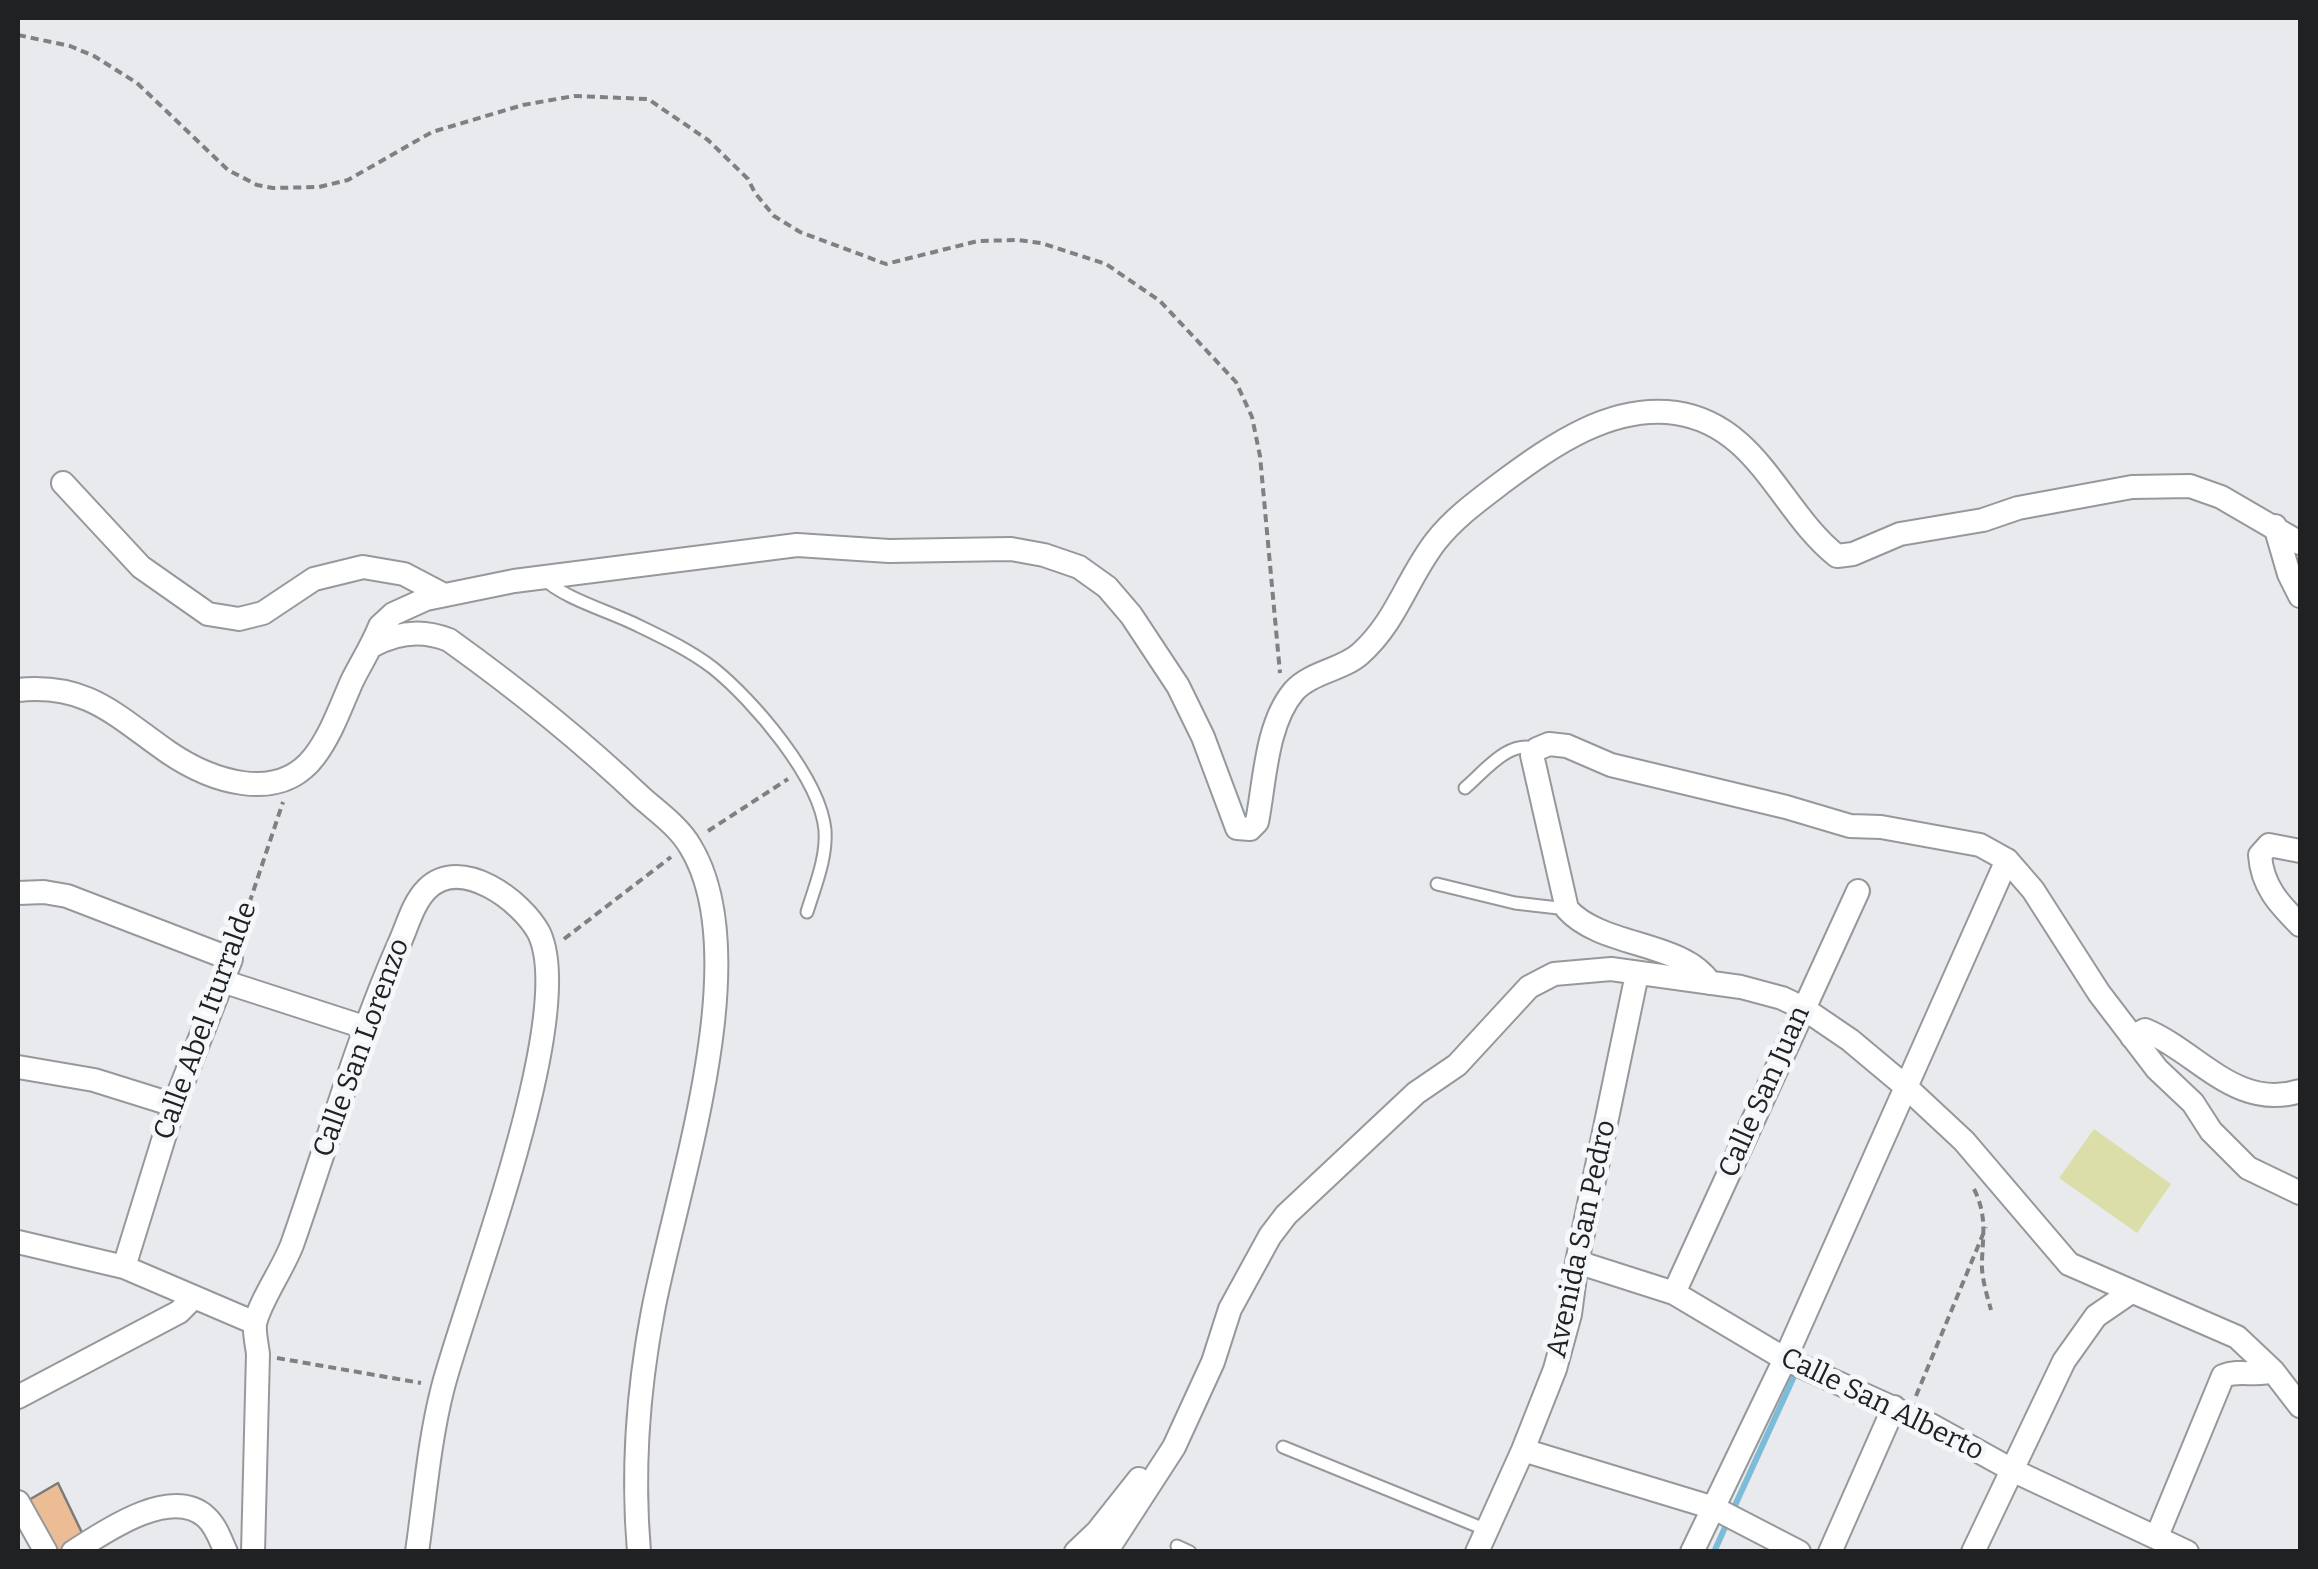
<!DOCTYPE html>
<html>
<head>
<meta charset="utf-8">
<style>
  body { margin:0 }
  #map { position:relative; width:2318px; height:1569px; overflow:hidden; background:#e8eaed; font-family:Bitter,serif }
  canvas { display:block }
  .frame { position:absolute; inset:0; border:20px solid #202122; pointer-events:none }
</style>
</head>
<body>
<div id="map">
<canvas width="2318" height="1569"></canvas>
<div class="frame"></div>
</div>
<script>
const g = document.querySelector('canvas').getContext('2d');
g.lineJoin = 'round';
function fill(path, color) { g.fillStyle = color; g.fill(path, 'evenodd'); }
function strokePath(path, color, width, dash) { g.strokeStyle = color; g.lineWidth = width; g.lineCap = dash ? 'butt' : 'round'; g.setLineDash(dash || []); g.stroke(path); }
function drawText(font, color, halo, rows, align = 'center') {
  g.font = font + ' Bitter,serif'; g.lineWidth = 10; g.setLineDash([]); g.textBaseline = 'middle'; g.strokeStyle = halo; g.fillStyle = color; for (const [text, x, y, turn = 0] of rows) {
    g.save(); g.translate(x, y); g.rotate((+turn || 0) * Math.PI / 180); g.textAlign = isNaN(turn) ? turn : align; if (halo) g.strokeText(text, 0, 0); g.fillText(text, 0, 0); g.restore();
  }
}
fill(new Path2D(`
  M 2094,1129 L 2171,1184 L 2137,1233 L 2059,1178 Z`), '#dcdea9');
strokePath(new Path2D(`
  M 1732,1512 L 1796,1372
  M 1714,1552 L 1727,1523`), '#7dbcd8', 6);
const building = new Path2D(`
  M 58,1483 L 85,1539 L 65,1552 L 46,1552 L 22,1504 Z`);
fill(building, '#ecbc95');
strokePath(building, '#7d7a78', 2.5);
const service = new Path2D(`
  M 543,578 C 564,599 612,612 639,626 C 664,638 691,651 713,668 C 753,700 820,778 825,830 C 827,858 815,886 807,912
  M 1465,788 C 1486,770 1509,739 1537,749
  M 1437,884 L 1515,903 L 1567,909
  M 1283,1447 L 1487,1530
  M 1177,1546 L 1190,1552`);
const minor = new Path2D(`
  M 63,483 L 141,567 L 208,614 L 239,619 L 263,613 L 314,579 L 363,567 L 404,574 L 444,595
  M 2275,526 L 2289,574 L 2300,596
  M 372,646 C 397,632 422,629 449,640 C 516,688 582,741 642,798 C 658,812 679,827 690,846 C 758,956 676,1189 653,1311 C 638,1390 632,1471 639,1552
  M 18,690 C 87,683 115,715 168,752 C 209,780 277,805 314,757 C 331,735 341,706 352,681 C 361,663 372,646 380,626 L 393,614 L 426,599 L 514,581 L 797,545 L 889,551 L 1011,549 L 1044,555 L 1079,567 L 1107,587 L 1131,615 L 1178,686 L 1203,737 L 1237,828 L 1250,829 L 1257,822 C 1265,781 1266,724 1294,691 C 1311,672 1342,670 1360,654 C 1397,621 1407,578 1436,541 C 1455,517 1479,500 1504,481 C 1553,445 1611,404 1676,413 C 1758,425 1780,511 1837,556 L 1853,554 L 1900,534 L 1983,520 L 2018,508 L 2132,487 L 2190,486 L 2221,497 L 2300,543
  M 2300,851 L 2269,845 L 2260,855 C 2262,886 2279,904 2300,925
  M 18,893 L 44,892 L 67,896 L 231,959 L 174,1105 L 124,1267
  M 222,981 L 367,1028
  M 1710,983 C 1683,941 1602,948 1567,909 L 1532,755 L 1537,749 L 1549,744 L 1567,746 L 1611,765 L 1786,807 L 1850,826 L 1881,827 L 1980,845 L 2007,860 L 2033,890 L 2099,993 L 2157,1069 L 2193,1103 L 2211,1131 L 2248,1168 L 2300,1193
  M 2132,1037 L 2145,1030 C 2198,1052 2236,1111 2300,1091
  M 18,1067 L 94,1080 L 174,1105
  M 18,1242 L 124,1267 L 255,1323
  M 1577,1262 L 1674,1293 L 1785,1359 L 1931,1425 L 2014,1471 L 2187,1552
  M 1674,1293 L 1858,891
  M 18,1397 L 179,1312 L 193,1298
  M 1523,1450 L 1714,1508 L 1799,1552
  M 18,1502 L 46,1552
  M 2157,1536 L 2223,1376 C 2240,1369 2256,1377 2273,1371
  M 73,1552 C 104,1532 171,1485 206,1517 C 216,1526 220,1539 226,1552
  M 253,1552 L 258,1354 C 257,1345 254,1333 255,1324 C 259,1302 285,1266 293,1242 C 328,1142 357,1039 400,942 C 408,924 413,903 427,889 C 461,855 522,901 539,933 C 578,1015 468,1292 443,1387 C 429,1441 425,1497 417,1552
  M 1076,1552 L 1097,1532 L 1139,1479
  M 1106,1552 L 1174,1447 L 1213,1362 L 1230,1309 L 1270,1236 L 1286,1215 L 1416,1093 L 1457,1065 L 1529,987 L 1554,974 L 1611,969 L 1741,987 L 1782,998 L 1803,1008 L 1850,1040 L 1905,1086 L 1964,1141 L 2069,1264 L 2237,1337 L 2273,1371 L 2300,1406
  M 1477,1552 L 1523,1450 L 1555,1369 L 1570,1314 L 1577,1262 L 1637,974
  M 1692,1552 L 1785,1359 L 2007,860
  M 1830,1552 L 1894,1407
  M 1973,1552 L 2064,1361 L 2096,1316 L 2131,1292`);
strokePath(service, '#96999b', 15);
strokePath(minor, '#96999b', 26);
strokePath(new Path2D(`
  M 18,35 L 70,46 L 94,56 L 137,83 L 228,170 L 257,185 L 273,188 L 319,187 L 348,180 L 432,132 L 523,105 L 574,96 L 648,99 L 708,140 L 748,179 L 755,193 L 774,216 L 800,232 L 886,264 L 978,241 L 1018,240 L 1041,243 L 1106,264 L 1160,301 L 1236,382 L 1252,417 L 1260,456 L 1280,673
  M 708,831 L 788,779
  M 564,939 L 671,857
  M 237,940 L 283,802
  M 1974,1189 C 1987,1215 1983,1234 1982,1261 C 1981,1277 1987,1295 1991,1310
  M 277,1358 L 421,1383
  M 1916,1396 L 1986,1227`), '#7e8081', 4, [8, 5]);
strokePath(service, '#fff', 11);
strokePath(minor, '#fff', 22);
drawText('28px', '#202122', '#f5f8fb', [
  ["Calle Abel Iturralde",206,1021,-70],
  ["Calle San Lorenzo",362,1048,-70],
  ["Calle San Juan",1765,1092,-66],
  ["Avenida San Pedro",1582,1239,-78],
  ["Calle San Alberto",1882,1405,26]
]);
</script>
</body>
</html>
